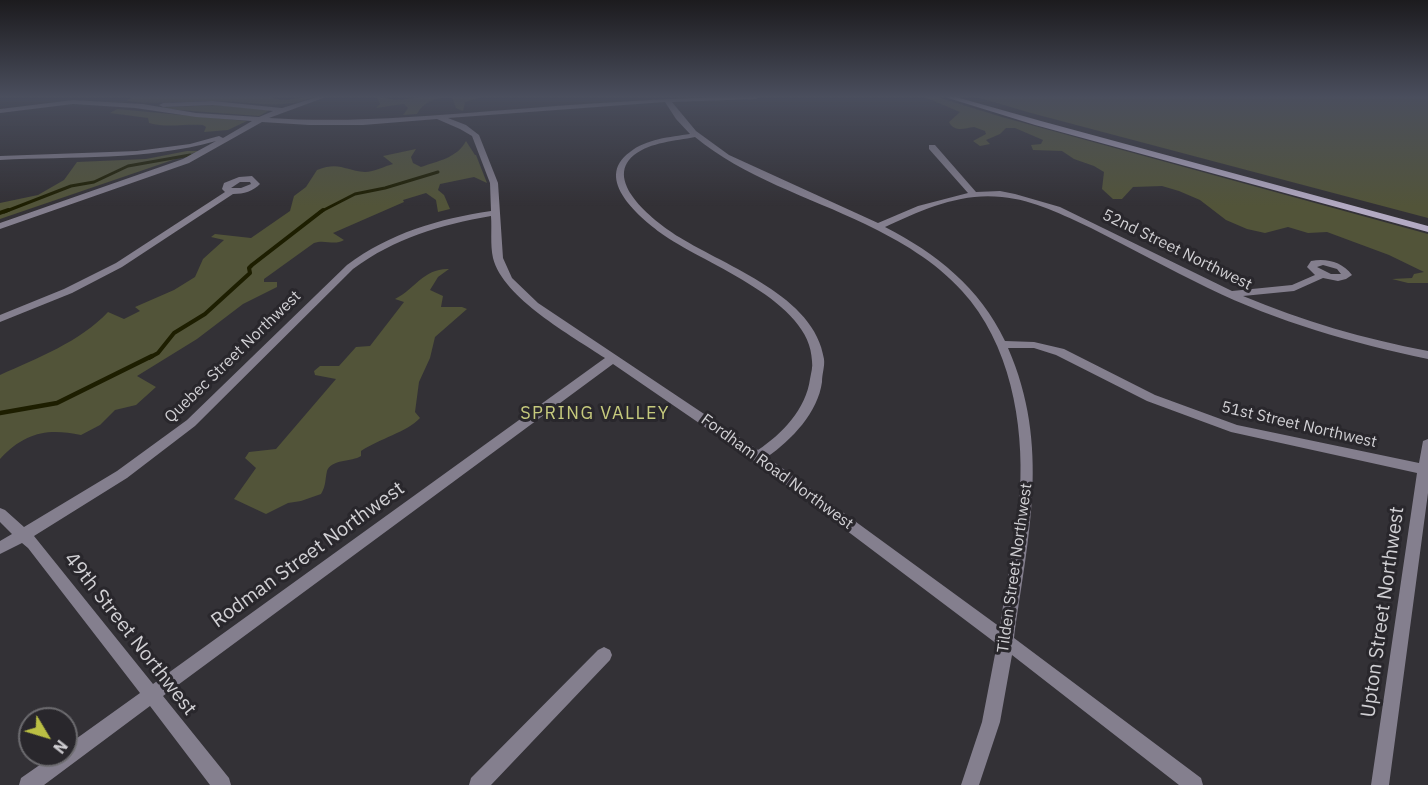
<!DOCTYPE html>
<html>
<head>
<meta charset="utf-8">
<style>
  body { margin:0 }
  #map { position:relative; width:1428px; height:785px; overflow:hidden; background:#333136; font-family:"IBM Plex Sans",sans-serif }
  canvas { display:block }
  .north { position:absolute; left:18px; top:707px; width:60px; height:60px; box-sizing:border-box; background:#29272c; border:2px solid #6c6b6f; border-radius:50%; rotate:128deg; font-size:16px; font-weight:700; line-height:24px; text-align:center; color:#d1d0d4 }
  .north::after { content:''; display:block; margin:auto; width:21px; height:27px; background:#bbc044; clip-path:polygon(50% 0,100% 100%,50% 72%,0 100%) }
</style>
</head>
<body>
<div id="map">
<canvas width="1428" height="785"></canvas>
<div class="north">N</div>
</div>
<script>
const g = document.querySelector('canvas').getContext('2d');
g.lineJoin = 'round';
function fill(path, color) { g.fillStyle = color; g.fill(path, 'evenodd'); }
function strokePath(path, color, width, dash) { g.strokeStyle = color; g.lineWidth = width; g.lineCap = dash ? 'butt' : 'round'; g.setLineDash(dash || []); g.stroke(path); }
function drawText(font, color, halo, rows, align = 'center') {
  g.font = font + ' "IBM Plex Sans",sans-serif'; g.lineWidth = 6; g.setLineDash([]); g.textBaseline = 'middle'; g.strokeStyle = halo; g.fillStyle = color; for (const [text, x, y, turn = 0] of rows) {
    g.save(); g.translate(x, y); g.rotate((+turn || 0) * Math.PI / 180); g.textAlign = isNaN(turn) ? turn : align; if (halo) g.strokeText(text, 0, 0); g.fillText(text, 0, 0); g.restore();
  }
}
fill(new Path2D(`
  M 132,97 L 271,97 C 281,103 301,97 313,97 C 283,111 249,101 216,101 C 186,101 156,105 127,101 Z
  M 377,97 L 397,100 L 425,97 L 482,97 L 465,102 L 463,111 L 456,108 L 452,98 C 437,97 424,101 417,114 L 403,115 L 408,108 L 404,104 L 376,108 L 380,104 Z
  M 924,97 L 937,97 L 1002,117 L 1428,234 L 1428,283 L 1408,283 L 1392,279 L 1412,278 L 1414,274 L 1424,272 L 1389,255 L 1327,232 L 1308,233 L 1288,227 L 1265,233 L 1247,229 L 1226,220 L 1200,200 L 1179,191 L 1162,186 L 1133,187 L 1122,199 L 1113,199 L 1102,189 L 1104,172 L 1094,166 L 1074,159 L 1062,151 L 1033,150 L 1031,145 L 1041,144 L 1043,140 L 1015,128 L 1006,128 L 1000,134 L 986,140 L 990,144 L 980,146 L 973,141 L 986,134 L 985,131 L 974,127 C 965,128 955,133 949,122 L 960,112 Z
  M 976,97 L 1428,97 L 1428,218 L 1031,113 Z
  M 216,105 L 270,110 L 259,116 L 152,108 Z
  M 117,109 L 247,121 L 228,130 L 204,132 L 206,127 L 203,125 C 184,124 166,128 149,123 L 148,118 L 110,113 Z
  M 466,141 L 475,155 L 476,155 L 487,183 L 474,177 L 440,184 L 438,190 L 444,195 L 450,209 L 438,212 L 436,200 L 426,193 L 403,200 L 404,202 L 333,233 L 344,240 C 334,246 325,239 314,243 L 264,279 L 264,282 L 277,282 L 277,287 L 243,304 L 197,339 L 137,376 L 156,387 L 136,405 L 115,410 L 100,425 L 81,435 C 48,428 25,432 0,459 L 0,375 C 37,358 80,342 108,312 L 124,319 L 140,311 L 135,307 L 174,290 L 195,277 L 203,259 L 224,240 L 211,237 L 215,234 L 251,238 L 290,211 L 294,196 L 306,187 L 317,170 C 340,161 345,171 365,172 C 374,172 385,166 393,164 L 383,156 L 416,149 L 411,157 L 413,163 L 421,167 C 438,161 457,158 466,141 Z
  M 187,151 L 199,151 L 0,219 L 0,203 L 38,195 L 64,180 L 77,162 L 146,159 Z
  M 449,269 L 438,277 L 430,290 L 443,296 L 441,307 L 462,307 L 467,309 L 435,337 L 430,358 L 419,382 L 415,412 L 420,418 C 407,432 379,439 361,451 L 361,456 C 352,462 331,459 327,471 C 325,480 326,486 321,494 L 301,501 L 288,503 L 266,514 L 234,499 L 256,468 L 245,458 L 249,452 L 276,449 L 336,379 L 315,375 L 314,371 L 320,366 L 339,366 L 356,347 L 370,346 L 404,302 L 395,299 C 415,289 424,268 449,269 Z`), '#525439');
strokePath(new Path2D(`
  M 4,212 L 71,186 L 94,182 L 128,166 L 190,155
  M 320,212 L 355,194 L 385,188 L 438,172`), '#1d1e00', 3);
strokePath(new Path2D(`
  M 0,213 L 8,210
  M 149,358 L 158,353 L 174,333 L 205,314 L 250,273 L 249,268 L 252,265 L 323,210`), '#1d1e00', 4);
strokePath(new Path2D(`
  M 0,413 L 57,403 L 152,356`), '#1d1e00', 4.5);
fill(new Path2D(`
  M 317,97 L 326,97 L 269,118 C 344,123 416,117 491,111 C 581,104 669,97 759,97 L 756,99 L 672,102 L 696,131 L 729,155 L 878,223 L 918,206 L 968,193 L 929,149 L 929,145 L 935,145 L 976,192 L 1000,191 L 1015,194 L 1060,207 L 1232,291 L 1292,285 L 1315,275 L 1307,267 L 1311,261 C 1327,258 1342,262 1352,275 L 1346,279 L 1338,281 L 1323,278 L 1294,291 L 1243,296 C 1303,321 1364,339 1428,351 L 1428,359 C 1352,343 1278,322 1208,288 C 1169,269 1131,248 1091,228 C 1063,215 1034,200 1002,197 C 961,192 921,210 885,227 C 936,253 980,288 1005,341 L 1034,342 L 1064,349 L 1155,395 L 1237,425 L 1419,463 L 1423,441 L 1428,439 L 1428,493 L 1389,785 L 1371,785 L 1417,473 L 1231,432 L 1147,401 L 1056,355 L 1034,348 L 1008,348 C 1051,446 1028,536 1014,638 L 1201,778 L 1203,785 L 1179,785 L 1012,655 L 1000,722 L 979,785 L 961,785 L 982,722 L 997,644 L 753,460 L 613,364 L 163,696 L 229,778 L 231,785 L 210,785 L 150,706 L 44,785 L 19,785 L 21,778 L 54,755 L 66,755 L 66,746 L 140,693 L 28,548 L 22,543 L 0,554 L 0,541 L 12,534 L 0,522 L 0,508 L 5,510 L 24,527 L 117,471 L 187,420 L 347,265 C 390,233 438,219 491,211 L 490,183 L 472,136 L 460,129 L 437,119 L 363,125 L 309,125 L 262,122 L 189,163 L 0,229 L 0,223 L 183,159 L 216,141 C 145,161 73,156 0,160 L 0,156 L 137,151 L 190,144 L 219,136 L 223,138 L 252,121 L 196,117 L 135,108 L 73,104 L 0,113 L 0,109 L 73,100 L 143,104 L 196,113 L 259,117 L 273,111 L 213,105 L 163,107 L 159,105 L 163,103 L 213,101 L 282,108 ZM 665,102 L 676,119 L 690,134 C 670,137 646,139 630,152 C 592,179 641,219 665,236 C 707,265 811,301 812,361 C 813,367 811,373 810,379 C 806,409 782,434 758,450 L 538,303 L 512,278 L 503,258 L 498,183 L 479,135 L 466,125 L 448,118 ZM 695,137 C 743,177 809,197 865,224 C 900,241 935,261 962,291 C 1010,343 1024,423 1020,491 C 1016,537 1006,582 1000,627 L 767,457 C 792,440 818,412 822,382 C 822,374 825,366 824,359 C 815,296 727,267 679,237 C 658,224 601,182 634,155 C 651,142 675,141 695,137 ZM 491,216 C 492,229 490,245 493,258 C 503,298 572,336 605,358 L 153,684 L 34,536 L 127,478 L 195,426 L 353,269 C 395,238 440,225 491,216 ZM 1323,265 L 1337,269 L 1341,274 L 1331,274 L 1317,267 Z
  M 252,176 L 260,184 C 253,191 244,194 233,194 L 122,267 L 72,293 L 0,322 L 0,315 L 64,289 L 116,263 L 225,192 L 222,189 L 224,183 L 239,177 ZM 240,182 L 250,182 L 251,184 L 241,188 L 231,188 Z
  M 604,647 L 610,650 L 612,655 L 610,660 L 491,785 L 469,785 L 471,778 L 598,650 Z`), '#847f8e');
fill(new Path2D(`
  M 947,97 L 956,97 L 1041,121 L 1428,226 L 1428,232 L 1035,125 L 948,98 Z`), '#b3aac3');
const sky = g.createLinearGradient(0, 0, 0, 206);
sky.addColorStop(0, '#1c1b1e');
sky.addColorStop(0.47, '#4a4e5d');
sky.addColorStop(1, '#4a4e5d00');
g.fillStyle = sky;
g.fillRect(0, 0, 1428, 206);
drawText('16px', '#d1d0d4', '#29272c', [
  ["52nd Street Northwest",1177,250,26],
  ["Quebec Street Northwest",233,357,-44],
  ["51st Street Northwest",1299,425,13],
  ["Fordham Road Northwest",777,472,36],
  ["Tilden Street Northwest",1015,568,-82]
]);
g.letterSpacing = '1.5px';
drawText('18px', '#c6ca7d', '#29272c', [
  ["SPRING VALLEY",595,414]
]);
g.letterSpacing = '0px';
drawText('20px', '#d1d0d4', '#29272c', [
  ["Rodman Street Northwest",308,555,-36],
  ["Upton Street Northwest",1383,612,-82],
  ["49th Street Northwest",130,634,52]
]);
</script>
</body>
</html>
